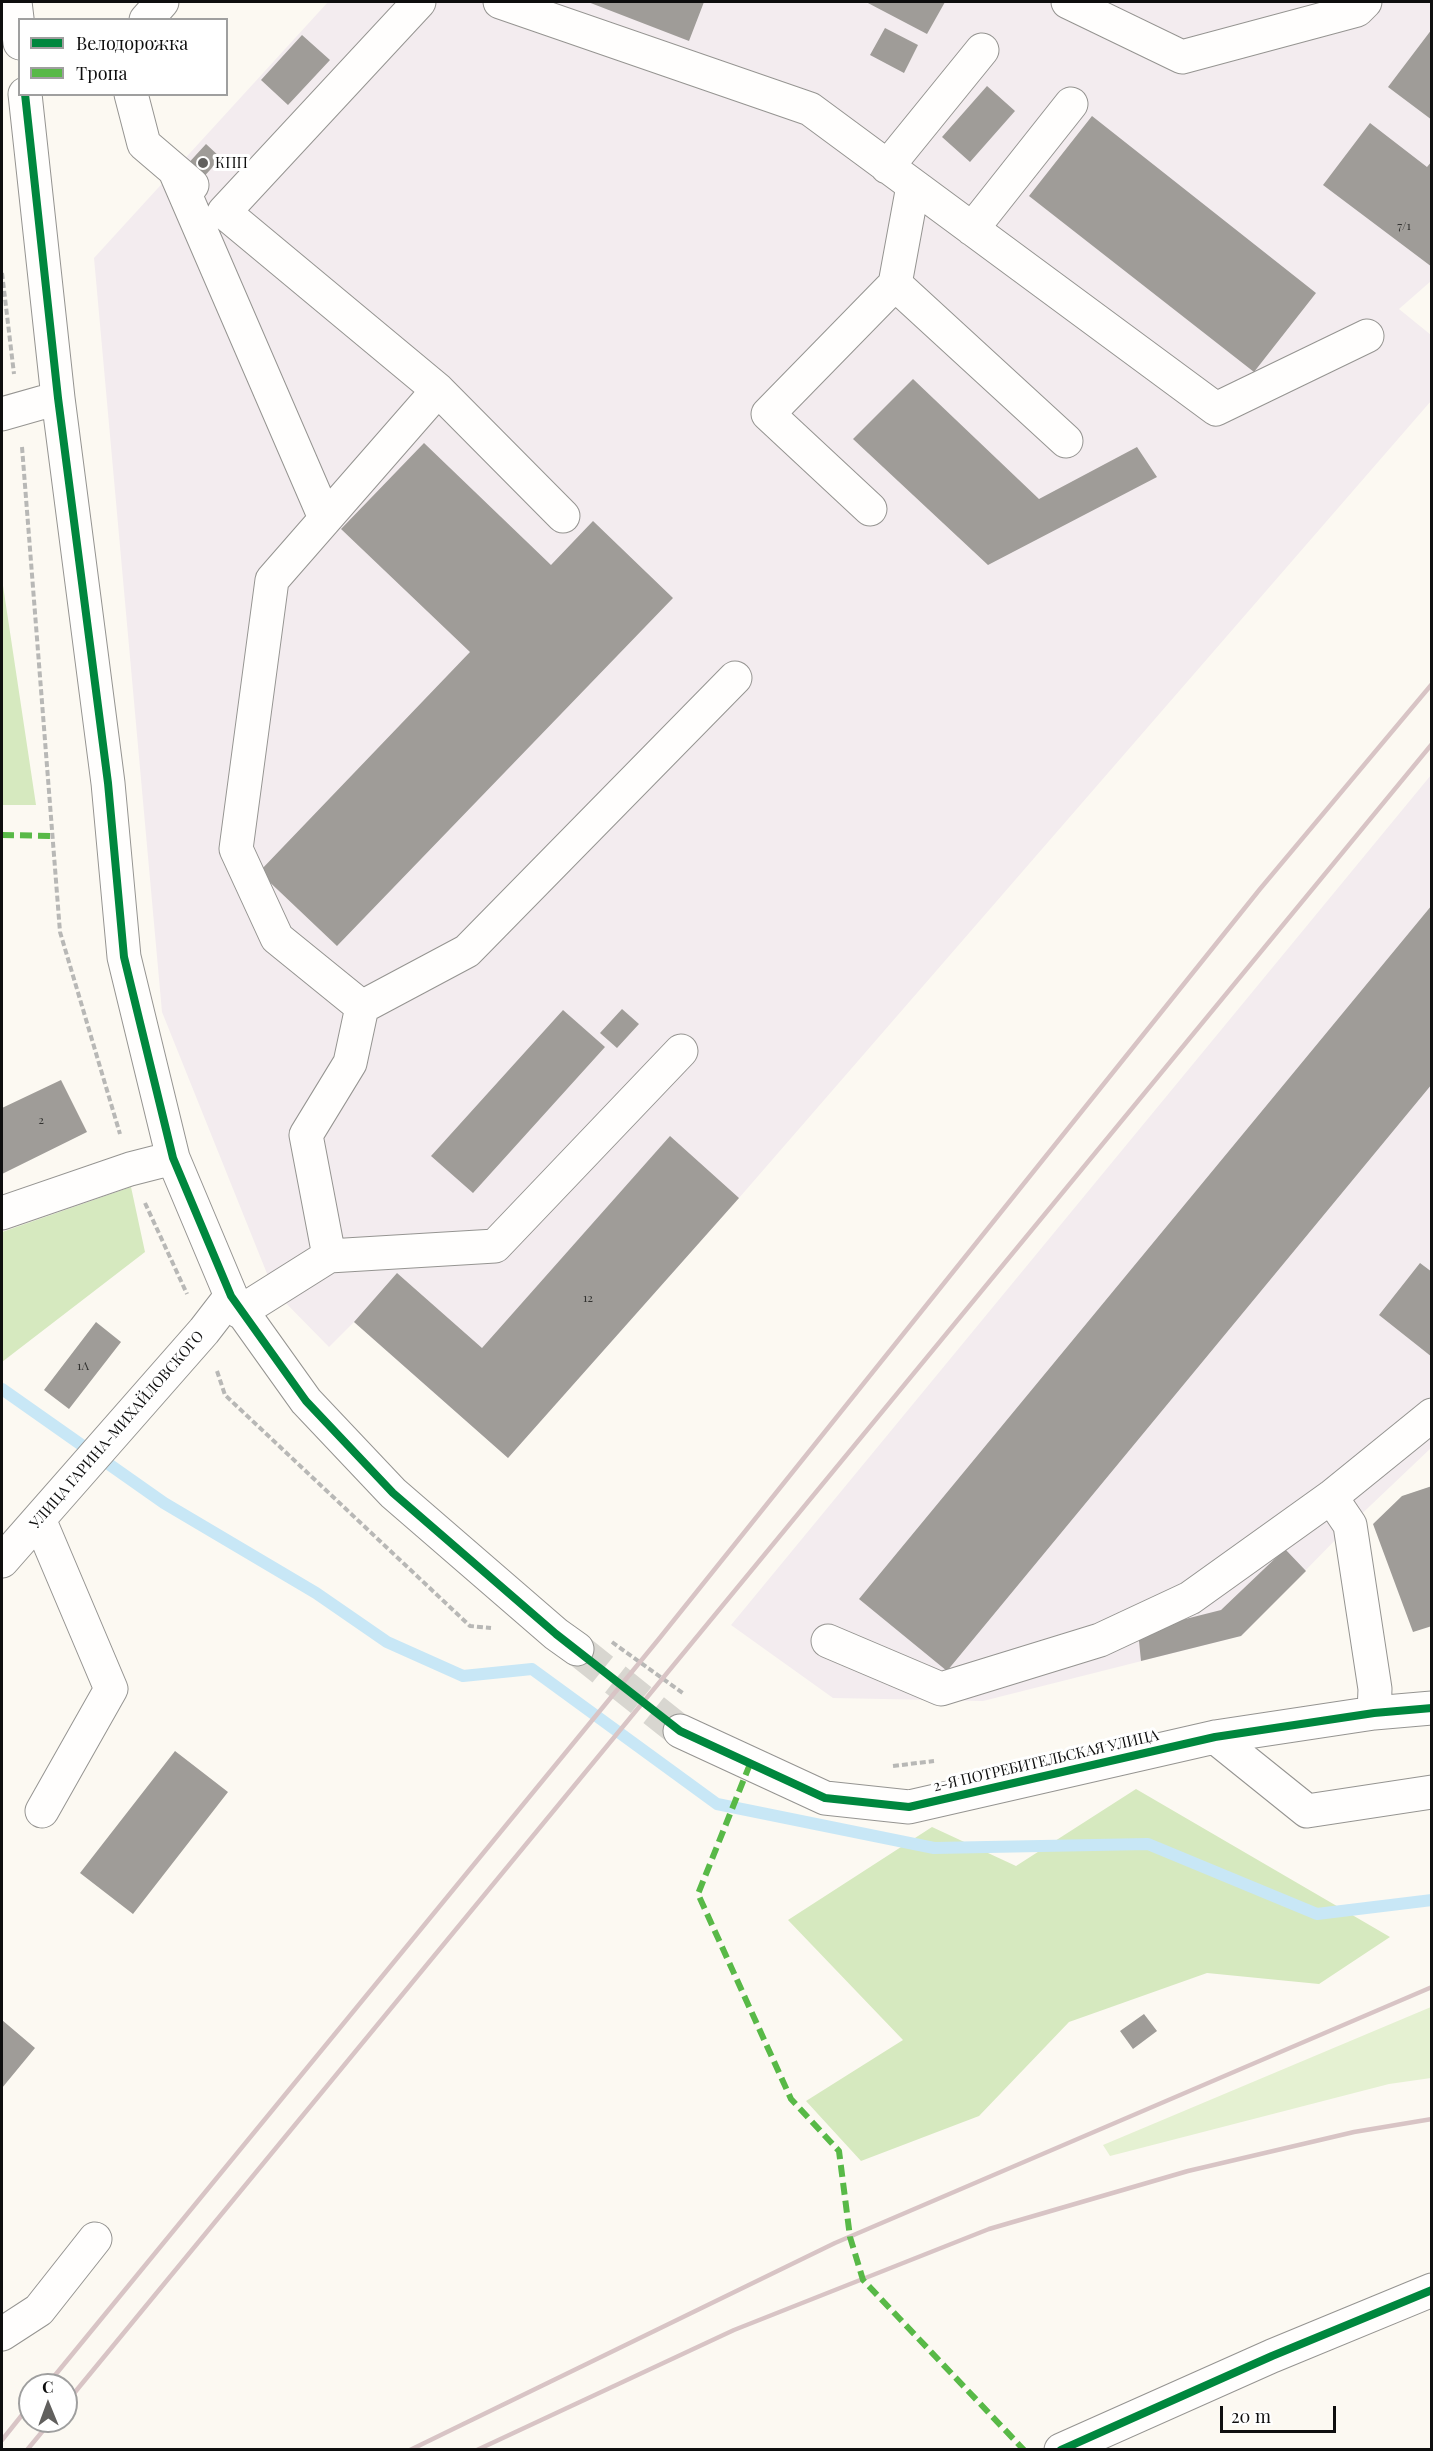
<!DOCTYPE html>
<html>
<head>
<meta charset="utf-8">
<style>
  body { margin:0 }
  #map { position:relative; width:1433px; height:2451px; overflow:hidden; background:#fcf9f2; font-family:"Playfair Display",serif }
  canvas { display:block }
  .frame { position:absolute; inset:0; border:3px solid #0e0e0e; pointer-events:none }
  .legend { position:absolute; left:18px; top:18px; width:210px; height:78px; box-sizing:border-box; background:#fff; border:2px solid #9f9f9f; margin:0; padding:8px 10px; list-style:none; font-size:18px; color:#0e0e0e }
  .legend li { display:flex; align-items:center; gap:12px; height:30px }
  .legend b { width:30px; border:2px solid #9f9f9f }
  .north { position:absolute; left:18px; top:2373px; width:60px; height:60px; box-sizing:border-box; background:#fff; border:2px solid #9f9f9f; border-radius:50%; rotate:359deg; font-size:16px; font-weight:700; line-height:24px; text-align:center; color:#0e0e0e }
  .north::after { content:''; display:block; margin:auto; width:21px; height:27px; background:#61605e; clip-path:polygon(50% 0,100% 100%,50% 72%,0 100%) }
  .scale { position:absolute; left:1220px; top:2406px; width:116px; height:27px; box-sizing:border-box; border:3px solid #0e0e0e; border-top:0; padding-left:8px; font-size:18px; line-height:21px; white-space:nowrap; color:#0e0e0e; -webkit-text-stroke:4px #fff; paint-order:stroke }
</style>
</head>
<body>
<div id="map">
<canvas width="1433" height="2451"></canvas>
<div class="frame"></div>
<ul class="legend">
<li><b style="height:8px;background:#00873e"></b>Велодорожка</li>
<li><b style="height:8px;background:#58b947"></b>Тропа</li>
</ul>
<div class="north">С</div>
<div class="scale">20 m</div>
</div>
<script>
const g = document.querySelector('canvas').getContext('2d');
g.lineJoin = 'round';
function fill(path, color) { g.fillStyle = color; g.fill(path, 'evenodd'); }
function strokePath(path, color, width, dash) { g.strokeStyle = color; g.lineWidth = width; g.lineCap = dash ? 'butt' : 'round'; g.setLineDash(dash || []); g.stroke(path); }
function drawText(font, color, halo, rows, align = 'center') {
  g.font = font + ' "Playfair Display",serif'; g.lineWidth = 6; g.setLineDash([]); g.textBaseline = 'middle'; g.strokeStyle = halo; g.fillStyle = color; for (const [text, x, y, turn = 0] of rows) {
    g.save(); g.translate(x, y); g.rotate((+turn || 0) * Math.PI / 180); g.textAlign = isNaN(turn) ? turn : align; if (halo) g.strokeText(text, 0, 0); g.fillText(text, 0, 0); g.restore();
  }
}
fill(new Path2D(`
  M 328,2 L 1431,2 L 1431,281 L 1399,309 L 1431,335 L 1431,401 L 739,1198 L 508,1458 L 354,1322 L 329,1347 L 274,1291 L 162,1012 L 94,258 Z
  M 1431,775 L 1431,1448 L 1350,1525 L 1241,1636 L 983,1701 L 833,1698 L 731,1625 Z`), '#f3ecef');
fill(new Path2D(`
  M 1431,2007 L 1431,2078 L 1389,2084 L 1110,2156 L 1103,2145 Z`), '#e5f1d2');
fill(new Path2D(`
  M 2,579 L 36,805 L 2,805 Z
  M 131,1187 L 145,1252 L 2,1362 L 2,1232 Z
  M 1136,1789 L 1390,1937 L 1319,1984 L 1207,1973 L 1069,2022 L 979,2116 L 861,2161 L 806,2101 L 903,2040 L 788,1920 L 932,1827 L 1016,1866 Z`), '#d6e9bf');
strokePath(new Path2D(`
  M 2,1389 L 164,1503 L 316,1593 L 387,1642 L 463,1676 L 532,1669 L 717,1804 L 934,1848 L 1148,1844 L 1317,1914 L 1432,1900`), '#c8e7f6', 12);
fill(new Path2D(`
  M 588,2 L 704,2 L 689,41 Z
  M 866,2 L 945,2 L 927,34 Z
  M 885,28 L 918,45 L 904,73 L 870,55 Z
  M 1432,29 L 1432,120 L 1388,87 Z
  M 302,35 L 330,60 L 288,105 L 261,80 Z
  M 987,86 L 1015,111 L 970,162 L 942,137 Z
  M 1092,116 L 1316,293 L 1254,372 L 1029,196 Z
  M 1370,123 L 1427,167 L 1432,161 L 1432,267 L 1323,185 Z
  M 206,144 L 221,158 L 199,182 L 184,168 Z
  M 913,379 L 1039,499 L 1137,447 L 1157,477 L 988,565 L 853,439 Z
  M 424,443 L 551,565 L 593,521 L 673,598 L 337,946 L 259,872 L 470,652 L 341,529 Z
  M 1432,905 L 1432,1084 L 947,1671 L 859,1599 Z
  M 622,1009 L 639,1024 L 617,1048 L 600,1033 Z
  M 563,1010 L 605,1047 L 473,1193 L 431,1156 Z
  M 61,1080 L 87,1132 L 2,1174 L 2,1108 Z
  M 670,1136 L 739,1198 L 508,1458 L 354,1322 L 397,1273 L 482,1348 Z
  M 1420,1263 L 1432,1272 L 1432,1357 L 1379,1315 Z
  M 96,1322 L 121,1342 L 69,1409 L 44,1390 Z
  M 1432,1486 L 1432,1626 L 1413,1632 L 1373,1524 L 1402,1496 Z
  M 1285,1549 L 1306,1571 L 1241,1636 L 1141,1661 L 1138,1631 L 1221,1610 Z
  M 175,1751 L 228,1792 L 133,1914 L 80,1873 Z
  M 1144,2014 L 1157,2031 L 1133,2049 L 1120,2031 Z
  M 2,2020 L 35,2048 L 2,2088 Z`), '#9f9c98');
strokePath(new Path2D(`
  M 577,1649 L 680,1731`), '#d8d6d0', 33, [33, 16]);
const minor = new Path2D(`
  M 15,2 L 20,43
  M 419,2 L 224,212 L 438,390 L 272,580 L 236,849 L 277,938 L 362,1007 L 350,1063 L 306,1135 L 329,1256 L 495,1246 L 681,1051
  M 500,2 L 810,109 L 1216,409 L 1367,336
  M 1068,2 L 1182,57 L 1357,10 L 1365,2
  M 146,20 L 162,2
  M 25,94 L 58,398 L 108,783 L 124,957 L 173,1158 L 231,1296 L 306,1401 L 393,1493 L 556,1634 L 577,1649
  M 131,94 L 144,144 L 192,185
  M 887,167 L 982,50
  M 175,171 L 325,518
  M 972,229 L 1071,104
  M 895,284 L 1066,441
  M 438,390 L 563,516
  M 2,414 L 58,398
  M 870,509 L 768,414 L 895,284 L 913,186
  M 362,1007 L 467,951 L 735,678
  M 2,1213 L 130,1169 L 173,1158
  M 240,1312 L 329,1256
  M 1331,1497 L 1350,1525 L 1375,1689 L 1374,1713
  M 39,1519 L 111,1689 L 42,1811
  M 2,1561 L 204,1331 L 231,1296
  M 828,1641 L 941,1689 L 1100,1640 L 1190,1598 L 1331,1497 L 1432,1415
  M 680,1731 L 825,1798 L 909,1807 L 1215,1737 L 1374,1713 L 1432,1708
  M 1215,1737 L 1307,1811 L 1432,1792
  M 2,2334 L 39,2310 L 95,2239
  M 1061,2450 L 1272,2356 L 1432,2290`);
strokePath(minor, '#959491', 35);
strokePath(new Path2D(`
  M 2,273 L 14,374
  M 22,447 L 60,932 L 120,1134
  M 145,1203 L 187,1294
  M 217,1371 L 225,1395 L 470,1626 L 491,1628
  M 612,1642 L 684,1694
  M 893,1766 L 934,1761`), '#b8b8b6', 4, [6, 3]);
strokePath(minor, '#fffefd', 33);
strokePath(new Path2D(`
  M 47,2385 L 658,1640 L 1260,889 L 1432,684
  M 66,2403 L 1432,744
  M 2,2440 L 30,2405
  M 27,2450 L 51,2421
  M 410,2450 L 835,2243 L 1432,1987
  M 477,2450 L 734,2330 L 989,2229 L 1188,2171 L 1354,2132 L 1432,2119`), '#d8c4c5', 4.5);
strokePath(new Path2D(`
  M 2,835 L 53,836
  M 750,1764 L 698,1894 L 791,2099 L 839,2151 L 850,2237 L 863,2280 L 1024,2450`), '#58b947', 6, [12, 6]);
strokePath(new Path2D(`
  M 25,94 L 58,398 L 108,783 L 124,957 L 173,1158 L 231,1296 L 306,1401 L 393,1493 L 556,1634 L 680,1731 L 825,1798 L 909,1807 L 1215,1737 L 1374,1713 L 1432,1708
  M 1061,2450 L 1272,2356 L 1432,2290`), '#00873e', 8);
for (const [x, y, r, color] of [
  [203,163,6,"#61605e"]
]) { const dot = new Path2D(); dot.arc(x, y, r, 0, 2 * Math.PI); g.fillStyle = color; g.fill(dot); strokePath(dot, '#fff', 2); }
drawText('12px', '#323230', null, [
  ["7/1",1404,226],
  ["2",41,1120],
  ["12",588,1298],
  ["1А",83,1366]
]);
drawText('15px', '#0e0e0e', '#fff', [
  ["КПП",215,163]
], 'left');
drawText('15px', '#0e0e0e', '#fff', [
  ["УЛИЦА ГАРИНА-МИХАЙЛОВСКОГО",117,1430,-49],
  ["2-Я ПОТРЕБИТЕЛЬСКАЯ УЛИЦА",1046,1761,-13]
]);
</script>
</body>
</html>
